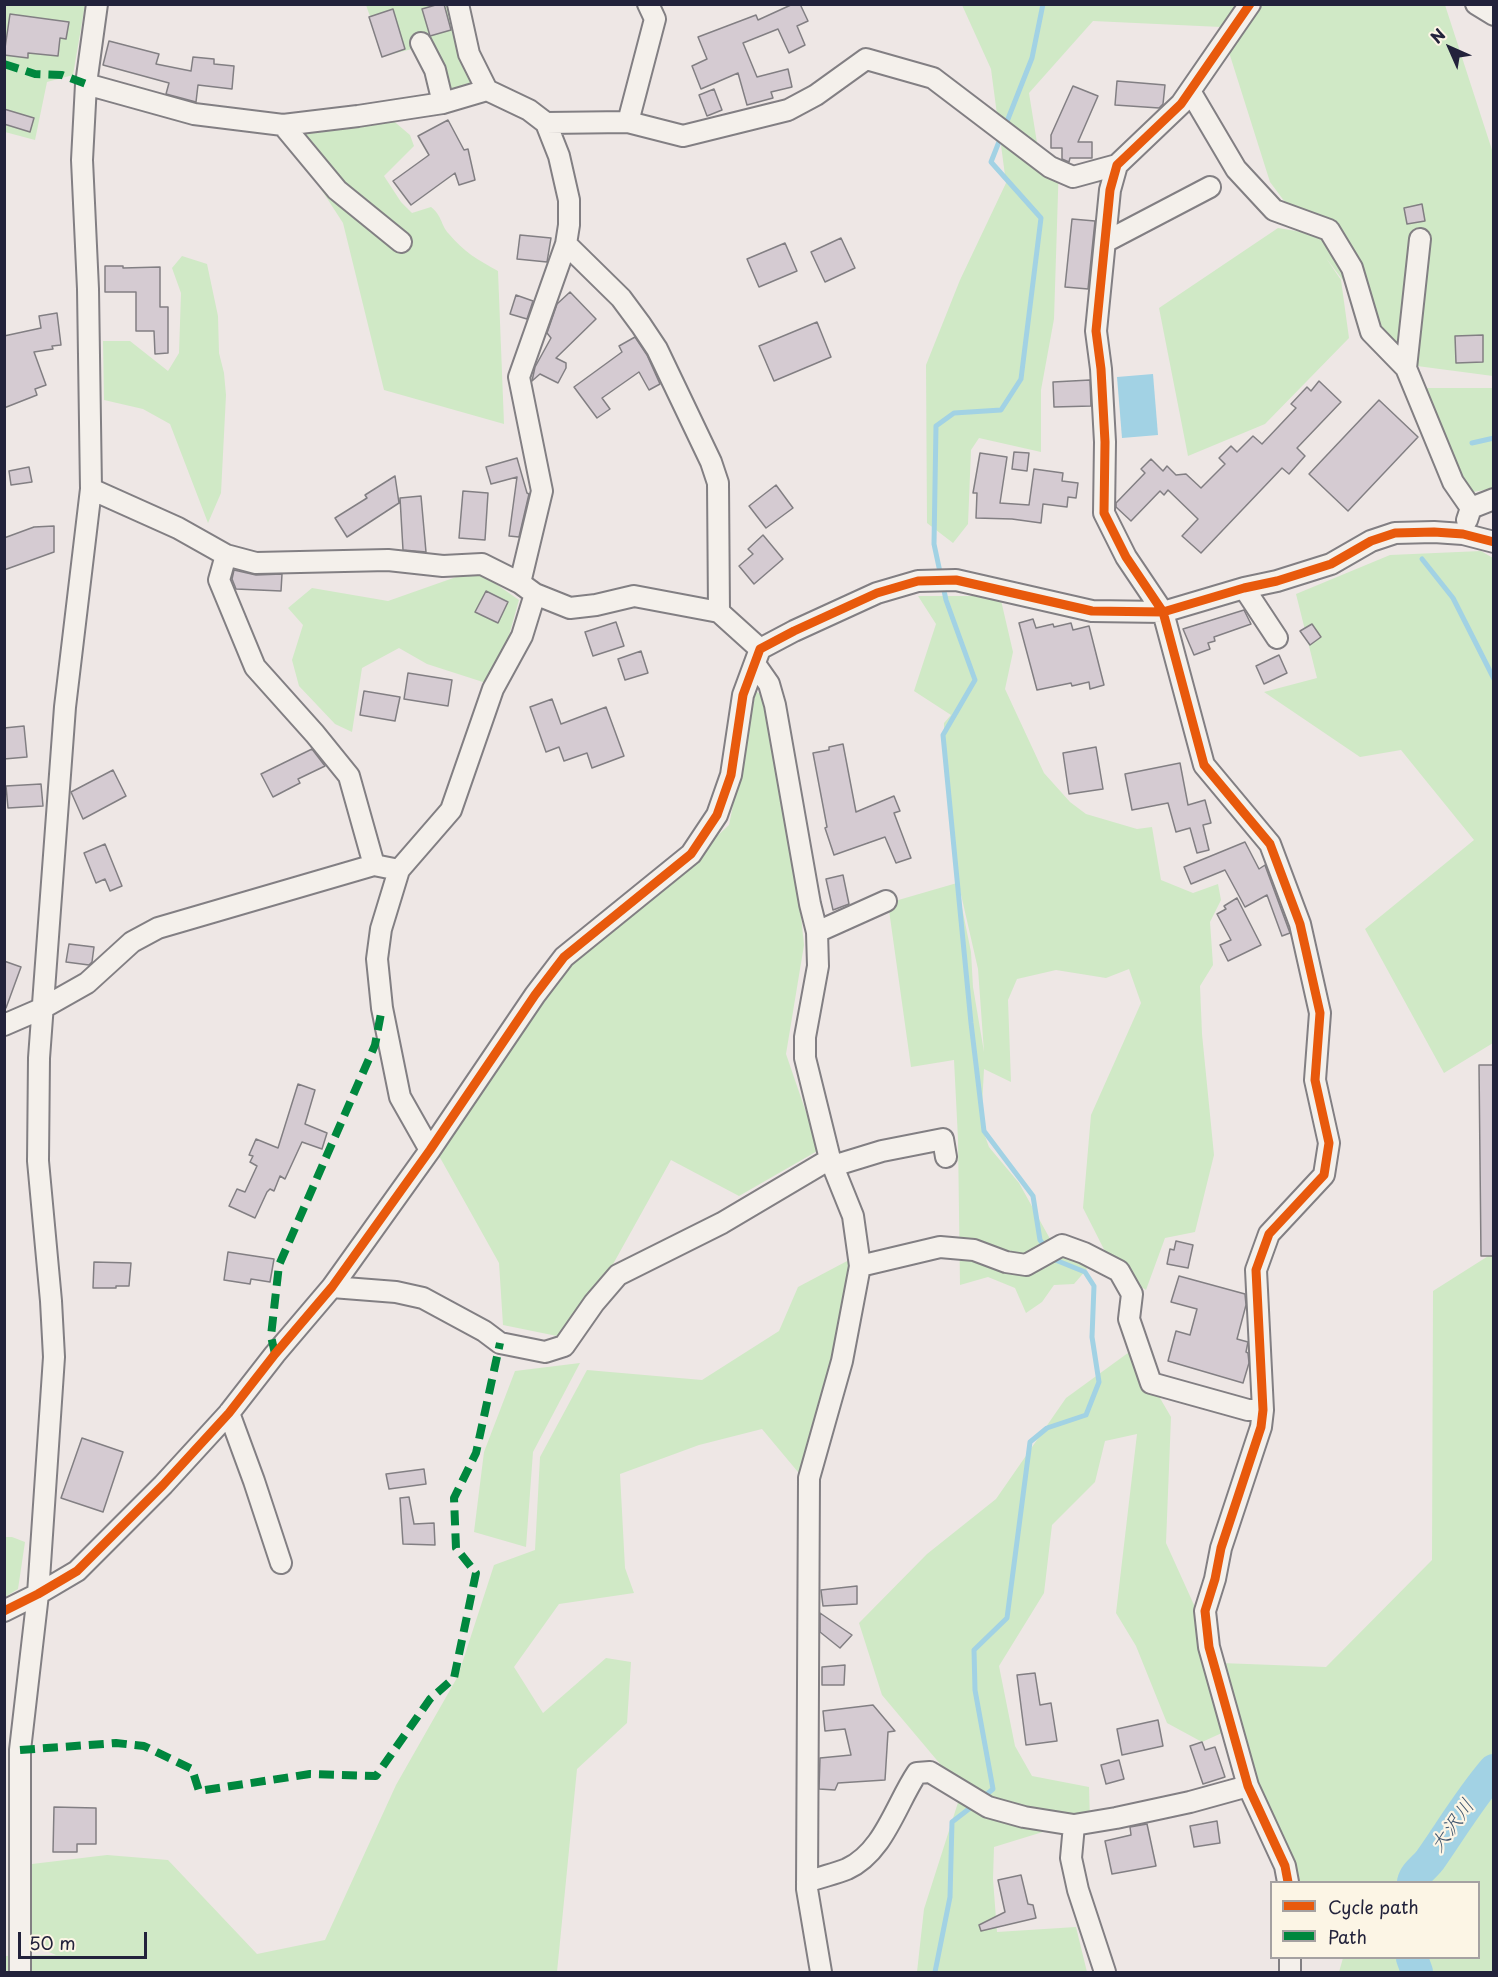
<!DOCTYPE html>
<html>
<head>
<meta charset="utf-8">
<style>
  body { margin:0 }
  #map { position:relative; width:1498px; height:1977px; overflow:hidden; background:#eee7e5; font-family:"Playpen Sans",sans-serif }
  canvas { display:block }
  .frame { position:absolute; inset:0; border:6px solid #22223b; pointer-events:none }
  .legend { position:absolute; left:1270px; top:1881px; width:210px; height:78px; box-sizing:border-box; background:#fcf5e5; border:2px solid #a5a1a1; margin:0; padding:8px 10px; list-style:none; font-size:18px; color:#22223b }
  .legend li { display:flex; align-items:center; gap:12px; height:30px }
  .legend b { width:30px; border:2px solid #a5a1a1 }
  .north { position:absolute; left:1420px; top:18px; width:60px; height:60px; -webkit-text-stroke:4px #fcf5e5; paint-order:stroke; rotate:315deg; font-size:16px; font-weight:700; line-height:24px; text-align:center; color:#22223b }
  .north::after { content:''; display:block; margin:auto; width:21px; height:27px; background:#22223b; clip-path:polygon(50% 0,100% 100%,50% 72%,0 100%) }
  .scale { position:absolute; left:18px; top:1932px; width:129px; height:27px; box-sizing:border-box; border:3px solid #22223b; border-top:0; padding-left:8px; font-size:18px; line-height:21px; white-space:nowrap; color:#22223b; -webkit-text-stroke:4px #fcf5e5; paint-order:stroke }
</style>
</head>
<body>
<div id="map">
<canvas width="1498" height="1977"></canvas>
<div class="frame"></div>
<ul class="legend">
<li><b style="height:8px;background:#e8590c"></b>Cycle path</li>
<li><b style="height:8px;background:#00873e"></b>Path</li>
</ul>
<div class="north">N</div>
<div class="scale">50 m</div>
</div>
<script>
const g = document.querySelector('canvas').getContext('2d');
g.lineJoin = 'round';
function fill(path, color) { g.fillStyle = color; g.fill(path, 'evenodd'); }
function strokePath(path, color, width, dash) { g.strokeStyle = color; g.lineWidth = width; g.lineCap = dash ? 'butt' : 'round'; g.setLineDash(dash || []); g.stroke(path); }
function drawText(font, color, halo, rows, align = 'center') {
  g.font = font + ' "Playpen Sans","Klee One",sans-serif'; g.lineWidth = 4.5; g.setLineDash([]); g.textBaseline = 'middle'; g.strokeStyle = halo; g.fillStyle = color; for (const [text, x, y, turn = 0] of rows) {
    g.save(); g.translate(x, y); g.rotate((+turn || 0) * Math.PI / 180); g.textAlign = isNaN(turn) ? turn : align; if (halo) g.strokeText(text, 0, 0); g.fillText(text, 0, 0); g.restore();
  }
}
fill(new Path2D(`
  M 4,5 L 85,5 L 73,75 L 47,82 L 35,140 L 5,132 Z
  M 366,5 L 459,5 L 484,88 L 447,101 L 420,47 L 384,56 Z
  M 962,5 L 1445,5 L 1492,150 L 1493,150 L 1493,376 L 1417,366 L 1376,324 L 1326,258 L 1341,280 L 1349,338 L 1265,424 L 1188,456 L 1159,308 L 1278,228 L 1308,233 L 1270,182 L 1221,27 L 1093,21 L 1029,93 L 1038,149 L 1058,159 L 1059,162 L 1054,319 L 1041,390 L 1041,452 L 979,438 L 971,450 L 968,524 L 953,543 L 927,523 L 926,365 L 960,280 L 1006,183 L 991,69 Z
  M 383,112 L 410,135 L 414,146 L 384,176 L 401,202 L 412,213 L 431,207 C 443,217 440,224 449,234 C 464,252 478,260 498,271 L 504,424 L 384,390 L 343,223 L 284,132 Z
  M 182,256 L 207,264 L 218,316 L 219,353 L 224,373 L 226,395 L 221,493 L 208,523 L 170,424 L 143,409 L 104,400 L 103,341 L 130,341 L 168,371 L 179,353 L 181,293 L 172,268 Z
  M 1423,388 L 1493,388 L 1493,488 L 1474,492 L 1458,479 Z
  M 1481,551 L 1493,558 L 1493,1043 L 1444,1073 L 1365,929 L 1474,840 L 1401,750 L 1360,757 L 1264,692 L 1317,678 L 1296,594 L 1390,555 Z
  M 476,570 L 519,600 L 501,664 L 486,683 L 427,664 L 399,648 L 362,668 L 352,732 L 335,724 L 299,686 L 292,660 L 303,625 L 288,608 L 312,588 L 388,601 Z
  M 918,596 L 1000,596 L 1013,652 L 1005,689 L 1044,773 L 1070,802 L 1086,814 L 1137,829 L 1152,827 L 1161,880 L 1193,893 L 1218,884 L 1221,900 L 1210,922 L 1213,965 L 1200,986 L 1202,1034 L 1214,1155 L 1195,1232 L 1165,1238 L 1146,1290 L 1114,1269 L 1083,1208 L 1091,1115 L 1141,1003 L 1129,969 L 1106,978 L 1056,970 L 1017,979 L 1008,1000 L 1011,1082 L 984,1069 L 981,1125 L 989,1147 L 1019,1183 L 1054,1246 L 1081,1252 L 1087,1269 L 1074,1284 L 1054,1285 L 1042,1302 L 1026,1313 L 1015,1288 L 988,1277 L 960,1285 L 958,1139 L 954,1060 L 911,1067 L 888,903 L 957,883 L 971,952 L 973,987 L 984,1052 L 978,969 L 957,877 L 944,739 L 944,723 L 951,715 L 914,691 L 936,624 Z
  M 756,691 L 761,695 L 771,729 L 779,794 L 795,857 L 804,945 L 786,1054 L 819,1150 L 739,1196 L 671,1160 L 612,1266 L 557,1336 L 503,1325 L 499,1263 L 438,1154 L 574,959 L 668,882 L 729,825 Z
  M 1493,1253 L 1493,1972 L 1339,1972 L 1343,1958 L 1478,1958 L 1478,1882 L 1288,1882 L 1221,1663 L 1326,1667 L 1432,1560 L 1433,1291 Z
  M 849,1260 L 845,1318 L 803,1478 L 762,1429 L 699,1445 L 620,1474 L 625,1568 L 634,1593 L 559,1604 L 514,1667 L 543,1713 L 606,1658 L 631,1662 L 627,1723 L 577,1769 L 557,1972 L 5,1972 L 4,1956 L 56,1955 L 32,1945 L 32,1864 L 107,1855 L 168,1860 L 257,1954 L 325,1940 L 396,1785 L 458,1676 L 494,1565 L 535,1550 L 540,1457 L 587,1370 L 702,1380 L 779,1331 L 798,1287 Z
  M 1132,1350 L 1171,1417 L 1166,1543 L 1199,1616 L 1224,1732 L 1202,1742 L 1167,1723 L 1136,1646 L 1116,1613 L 1137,1434 L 1105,1441 L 1095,1482 L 1052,1525 L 1044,1593 L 999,1666 L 1015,1746 L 1032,1776 L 1089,1787 L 1090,1821 L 1044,1826 L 1046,1831 L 994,1847 L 993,1879 L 997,1932 L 1076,1927 L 1087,1972 L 917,1972 L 924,1909 L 962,1790 L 882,1695 L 859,1623 L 927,1554 L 996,1499 L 1066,1398 Z
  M 580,1363 L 533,1452 L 526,1547 L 474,1532 L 484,1452 L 515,1371 Z
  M 5,1537 L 12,1537 L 25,1542 L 18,1589 L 5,1597 Z`), '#d0e9c6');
fill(new Path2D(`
  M 1153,374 L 1158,435 L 1122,438 L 1117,377 Z`), '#a2d2e4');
strokePath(new Path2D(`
  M 1043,4 L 1032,58 L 991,162 L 1041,218 L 1021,379 L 1001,410 L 954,413 L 936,426 L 934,544 L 946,600 L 975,680 L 943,735 L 971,1023 L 984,1131 L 1033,1196 L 1040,1240 L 1046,1248
  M 1472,443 L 1494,438
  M 1422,559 L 1453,598 L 1494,679
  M 981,1799 L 993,1789 L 975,1690 L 974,1650 L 1007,1618 L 1030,1442 L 1047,1428 L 1086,1415 L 1099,1382 L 1092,1337 L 1094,1286 L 1085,1272 L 1053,1259 L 1051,1256
  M 935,1972 L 950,1897 L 952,1822 L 974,1805`), '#a2d2e4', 5);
strokePath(new Path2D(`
  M 1413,1882 C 1415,1873 1424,1868 1430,1860 C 1451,1830 1470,1798 1494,1770
  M 1412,1958 L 1417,1972`), '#a2d2e4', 32);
const building = new Path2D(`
  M 439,4 L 444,4 L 451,30 L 430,36 L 422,9 Z
  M 793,4 L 800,4 L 808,21 L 797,26 L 805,45 L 789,53 L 778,29 L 743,43 L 757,77 L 788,69 L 792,87 L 771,92 L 773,98 L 747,105 L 738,73 L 701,89 L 692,66 L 707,59 L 698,37 L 756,15 L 758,20 Z
  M 393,9 L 405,49 L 382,57 L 369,17 Z
  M 10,14 L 69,22 L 66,39 L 60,38 L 58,56 L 28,53 L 28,58 L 4,55 Z
  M 109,41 L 159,54 L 156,64 L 191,71 L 193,57 L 214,59 L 214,64 L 234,66 L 232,89 L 198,85 L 196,102 L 166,94 L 169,83 L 103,65 Z
  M 1117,81 L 1165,85 L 1163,104 L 1159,108 L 1115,105 Z
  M 1073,86 L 1098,96 L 1078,142 L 1092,142 L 1092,158 L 1070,158 L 1069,162 L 1062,159 L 1062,148 L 1051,148 L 1051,135 Z
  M 714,89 L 722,110 L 707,116 L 699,95 Z
  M 4,109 L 34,118 L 30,132 L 4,124 Z
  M 448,120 L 464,150 L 468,149 L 475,180 L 459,185 L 455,173 L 411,205 L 393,181 L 429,155 L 418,136 Z
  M 1422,204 L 1425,221 L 1407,224 L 1404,208 Z
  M 1072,219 L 1095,221 L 1088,289 L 1065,287 Z
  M 520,235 L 551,238 L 547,262 L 517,259 Z
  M 841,238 L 855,268 L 825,282 L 811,252 Z
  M 785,243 L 797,271 L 759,287 L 747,259 Z
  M 105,266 L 123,266 L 123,268 L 160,267 L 160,307 L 168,307 L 168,353 L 155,354 L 154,331 L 136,331 L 136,292 L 105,292 Z
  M 570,292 L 596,319 L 556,358 L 566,363 L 566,368 L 558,383 L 540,374 L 532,381 L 535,367 L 551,338 L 547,333 L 557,304 Z
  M 516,295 L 533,301 L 527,319 L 510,314 Z
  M 57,313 L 61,345 L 52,346 L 53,349 L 34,352 L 46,385 L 35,389 L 37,395 L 4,408 L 4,336 L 41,328 L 39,316 Z
  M 817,322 L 831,357 L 774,381 L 759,346 Z
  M 1483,335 L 1483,362 L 1456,363 L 1455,336 Z
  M 635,337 L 647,355 L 660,384 L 649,390 L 639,372 L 602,398 L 610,409 L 597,418 L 574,387 L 622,352 L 619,346 Z
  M 1090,380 L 1091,406 L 1054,407 L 1053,382 Z
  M 1319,381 L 1341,402 L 1297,448 L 1305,456 L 1289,474 L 1282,468 L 1201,553 L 1182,536 L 1198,519 L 1168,490 L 1164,495 L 1160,491 L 1131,521 L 1116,507 L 1116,503 L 1145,473 L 1141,469 L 1151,459 L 1163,471 L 1167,466 L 1176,475 L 1186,474 L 1201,488 L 1225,464 L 1219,458 L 1231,446 L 1237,452 L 1253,436 L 1262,444 L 1296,408 L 1291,404 L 1307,387 L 1311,391 Z
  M 1379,400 L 1418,437 L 1348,511 L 1309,474 Z
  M 1014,452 L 1029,453 L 1027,471 L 1012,469 Z
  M 980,453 L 1007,457 L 1000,503 L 1029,505 L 1034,469 L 1063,473 L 1062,481 L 1078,483 L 1076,498 L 1068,497 L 1067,507 L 1043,504 L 1041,523 L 1012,519 L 976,518 L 977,493 L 973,493 Z
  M 517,458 L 527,493 L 529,494 L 519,537 L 509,536 L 517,477 L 491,484 L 486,467 Z
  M 29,467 L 32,482 L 11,485 L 9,471 Z
  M 395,476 L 399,503 L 347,537 L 335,518 L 367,498 L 365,495 Z
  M 776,485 L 793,508 L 766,528 L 749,506 Z
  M 463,491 L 488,493 L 485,540 L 459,538 Z
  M 421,496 L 426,552 L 403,550 L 400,498 Z
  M 54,526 L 54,552 L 4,570 L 4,538 L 34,527 Z
  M 763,535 L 783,559 L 754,584 L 739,566 L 753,554 L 748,549 Z
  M 234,570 L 256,575 L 282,574 L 281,591 L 236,589 L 232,579 Z
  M 486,591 L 508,602 L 498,623 L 475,612 Z
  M 1244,610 L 1251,624 L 1214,637 L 1215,641 L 1208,643 L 1210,649 L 1194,655 L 1183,629 Z
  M 1033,619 L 1036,628 L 1053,624 L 1054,627 L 1071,623 L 1073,630 L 1089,626 L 1104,685 L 1090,689 L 1089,682 L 1072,686 L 1071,683 L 1037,690 L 1019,623 Z
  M 616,622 L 624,646 L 593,656 L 585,632 Z
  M 1312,624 L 1321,637 L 1310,645 L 1300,631 Z
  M 641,651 L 648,673 L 625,680 L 618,659 Z
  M 1279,655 L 1287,673 L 1264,684 L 1256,666 Z
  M 408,673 L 452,680 L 448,706 L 404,699 Z
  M 364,691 L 400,697 L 395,721 L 360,715 Z
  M 552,699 L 561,724 L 606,707 L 624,756 L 592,768 L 587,753 L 564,761 L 559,747 L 546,752 L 530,707 Z
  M 24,726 L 27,757 L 4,759 L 4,728 Z
  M 843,744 L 856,812 L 894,796 L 900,811 L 894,813 L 911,858 L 896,863 L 885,837 L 834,855 L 825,828 L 827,827 L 813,753 L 829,750 L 829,747 Z
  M 1096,747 L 1103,789 L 1069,794 L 1063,753 Z
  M 312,749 L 325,766 L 298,779 L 300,783 L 273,797 L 261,774 Z
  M 1180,763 L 1188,805 L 1205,800 L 1211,823 L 1203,825 L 1209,850 L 1197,853 L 1190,828 L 1176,832 L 1168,803 L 1132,810 L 1125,774 Z
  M 113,770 L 126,796 L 83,819 L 71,792 Z
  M 41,784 L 43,806 L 8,808 L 6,786 Z
  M 1245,842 L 1259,869 L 1265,865 L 1266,868 L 1290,933 L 1282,936 L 1267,895 L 1245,907 L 1225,870 L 1191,884 L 1184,867 Z
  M 105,844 L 122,886 L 110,891 L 105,879 L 96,883 L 84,853 Z
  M 843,875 L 849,904 L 833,910 L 826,879 Z
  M 1237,898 L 1261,945 L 1228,961 L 1220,945 L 1231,940 L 1217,914 L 1226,909 L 1224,906 Z
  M 69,944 L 94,947 L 92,962 L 89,965 L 66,962 Z
  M 4,961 L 21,967 L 6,1008 L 4,1008 Z
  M 1479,1065 L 1494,1065 L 1494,1256 L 1481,1256 Z
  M 298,1084 L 315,1090 L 305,1124 L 327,1133 L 322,1149 L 302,1142 L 285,1179 L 280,1176 L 274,1191 L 270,1189 L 267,1192 L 255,1218 L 229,1206 L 237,1189 L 245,1192 L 257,1166 L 250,1162 L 253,1156 L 249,1155 L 256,1139 L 278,1148 Z
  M 1176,1241 L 1193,1245 L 1188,1268 L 1167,1264 L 1170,1249 L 1174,1250 Z
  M 228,1252 L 274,1259 L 270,1282 L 251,1279 L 250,1284 L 224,1280 Z
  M 94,1262 L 131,1263 L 129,1286 L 116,1286 L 116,1288 L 93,1288 Z
  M 1179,1276 L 1245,1294 L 1246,1305 L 1237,1339 L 1248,1342 L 1246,1352 L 1248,1353 L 1249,1363 L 1243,1383 L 1168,1361 L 1176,1331 L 1190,1335 L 1197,1309 L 1171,1302 Z
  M 82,1438 L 123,1452 L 103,1512 L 61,1498 Z
  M 424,1469 L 426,1484 L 389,1489 L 386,1474 Z
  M 409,1497 L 414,1524 L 434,1523 L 435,1545 L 403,1544 L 400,1498 Z
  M 857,1586 L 857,1604 L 823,1606 L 821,1590 Z
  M 820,1613 L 852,1635 L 840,1648 L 820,1632 Z
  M 845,1665 L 844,1685 L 822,1685 L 822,1667 Z
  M 1035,1673 L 1040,1705 L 1051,1703 L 1057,1741 L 1026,1745 L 1017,1675 Z
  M 873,1705 L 895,1731 L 888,1732 L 885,1780 L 838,1783 L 835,1790 L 819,1789 L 820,1758 L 851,1755 L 845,1729 L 825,1731 L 823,1711 Z
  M 1158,1720 L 1163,1746 L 1122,1755 L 1117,1729 Z
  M 1202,1742 L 1205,1750 L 1215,1747 L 1225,1777 L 1203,1784 L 1190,1746 Z
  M 1119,1760 L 1124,1779 L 1106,1784 L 1101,1765 Z
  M 54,1807 L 96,1808 L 96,1844 L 77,1844 L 77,1852 L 53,1852 Z
  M 1217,1821 L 1220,1843 L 1194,1847 L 1190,1826 Z
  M 1147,1824 L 1156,1866 L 1112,1874 L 1105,1841 L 1131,1835 L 1130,1827 Z
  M 1021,1875 L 1028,1904 L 1033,1905 L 1036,1918 L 981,1931 L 979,1925 L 1005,1912 L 998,1880 Z`);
fill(building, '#d5cbd2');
strokePath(building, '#827f83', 1.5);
const minor = new Path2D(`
  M 458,4 L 469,54 L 487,90 L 529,110 L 546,123 L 559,156 L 569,200 L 569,225 L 566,244 L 621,298 L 641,325 L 657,349 L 711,462 L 718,483 L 719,612
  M 1250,4 L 1181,104 L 1117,165 L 1110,190 L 1096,331 L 1101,369 L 1105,442 L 1104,513 L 1126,557 L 1163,612 L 1204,765 L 1270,844 L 1300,924 L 1320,1013 L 1315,1080 L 1329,1143 L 1324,1175 L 1269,1234 L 1256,1270 L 1263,1410 L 1261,1427 L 1221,1548 L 1215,1579 L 1205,1611 L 1209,1647 L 1248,1786 L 1285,1866 L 1288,1882
  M 1476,4 L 1494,15
  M 421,43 L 435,70 L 443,103
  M 86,84 L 194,114 L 283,125 L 358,116 L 443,103 L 487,90
  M 1190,91 L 1236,169 L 1274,210 L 1329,230 L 1352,268 L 1371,332 L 1406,368 L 1453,482 L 1471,508
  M 628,122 L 655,19 L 648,4
  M 546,123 L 628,122 L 683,136 L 788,110 L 816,95 L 866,59 L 933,78 L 1050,167 L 1073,177 L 1117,165
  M 283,125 L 337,190 L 401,242
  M 1105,242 L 1210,187
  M 1406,368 L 1420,239
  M 91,489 L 178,528 L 226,555 L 256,563 L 388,560 L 443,566 L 482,564 L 520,583 L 535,594 L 570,608 L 596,605 L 634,596 L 719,612 L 760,649
  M 1467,520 L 1471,508 L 1494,499
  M 226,555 L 219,580 L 255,667 L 315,734 L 349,776 L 374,865
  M 520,583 L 542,491 L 519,377 L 566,244
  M 1244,588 L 1277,638
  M 755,664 L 769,684 L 775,705 L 810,904 L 817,932 L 818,966 L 805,1037 L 805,1058 L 830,1159 L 853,1216 L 860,1266 L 842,1361 L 809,1478 L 807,1889 L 821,1972
  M 817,932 L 886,901
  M 4,1025 L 41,1009 L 87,983 L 132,942 L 158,928 L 374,865 L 399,870
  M 430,1150 L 400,1097 L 382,1008 L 377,959 L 381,929 L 399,870 L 451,810 L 493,689 L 522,636 L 535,594
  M 833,1166 L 882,1151 L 943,1139 L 946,1157
  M 860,1266 L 940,1247 L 974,1250 L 1006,1262 L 1026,1265 L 1062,1245 L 1084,1253 L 1119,1271 L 1132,1294 L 1129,1319 L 1151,1383 L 1248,1410 L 1263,1410
  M 332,1287 L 396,1292 L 423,1298 L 484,1331 L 500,1343 L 545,1352 L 564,1346 L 594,1303 L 618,1275 L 722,1223 L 830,1159
  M 229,1413 L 254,1481 L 281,1563
  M 4,1611 L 38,1594 L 77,1571 L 163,1485 L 229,1413 L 275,1354 L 332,1287 L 430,1150 L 535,995 L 564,957 L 691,854 L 717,815 L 731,775 L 743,695 L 760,649 L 794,631 L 877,593 L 918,581 L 956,580 L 1092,611 L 1163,612 L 1244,588 L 1277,581 L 1331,564 L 1371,541 L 1395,533 L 1434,532 L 1463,534 L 1494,542
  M 1074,1825 L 1071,1858 L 1078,1890 L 1105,1972
  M 807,1882 C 820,1877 835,1874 847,1869 C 884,1852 896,1804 917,1773 L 930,1772 L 988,1807 L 1024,1817 L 1074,1825 L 1116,1818 L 1190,1802 L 1248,1786
  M 20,1972 L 20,1750 L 38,1594 L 54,1357 L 51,1301 L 38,1161 L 39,1058 L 65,707 L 91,489 L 88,289 L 82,160 L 86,84 L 97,4
  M 1290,1972 L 1290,1958`);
strokePath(minor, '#827f83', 24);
strokePath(minor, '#f4f0eb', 20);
strokePath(new Path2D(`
  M 4,64 L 35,74 L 62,75 L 86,84
  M 275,1354 L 271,1336 L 279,1265 L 375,1045 L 382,1008
  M 20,1750 L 116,1743 L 144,1746 L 192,1769 L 199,1791 L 310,1774 L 376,1776 L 430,1699 L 454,1678 L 476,1573 L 456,1548 L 454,1498 L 476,1453 L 500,1343`), '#00873e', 8, [15, 8]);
strokePath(new Path2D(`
  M 1250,4 L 1181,104 L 1117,165 L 1110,190 L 1096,331 L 1101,369 L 1105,442 L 1104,513 L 1126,557 L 1163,612 L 1204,765 L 1270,844 L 1300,924 L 1320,1013 L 1315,1080 L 1329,1143 L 1324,1175 L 1269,1234 L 1256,1270 L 1263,1410 L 1261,1427 L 1221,1548 L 1215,1579 L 1205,1611 L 1209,1647 L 1248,1786 L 1285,1866 L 1288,1882
  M 4,1611 L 38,1594 L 77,1571 L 163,1485 L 229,1413 L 275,1354 L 332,1287 L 430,1150 L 535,995 L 564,957 L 691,854 L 717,815 L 731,775 L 743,695 L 760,649 L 794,631 L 877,593 L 918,581 L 956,580 L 1092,611 L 1163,612 L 1244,588 L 1277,581 L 1331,564 L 1371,541 L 1395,533 L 1434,532 L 1463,534 L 1494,542`), '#e8590c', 9);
drawText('italic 20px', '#3f546d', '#fcf5e5', [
  ["大沢川",1453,1826,-54]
]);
</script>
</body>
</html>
